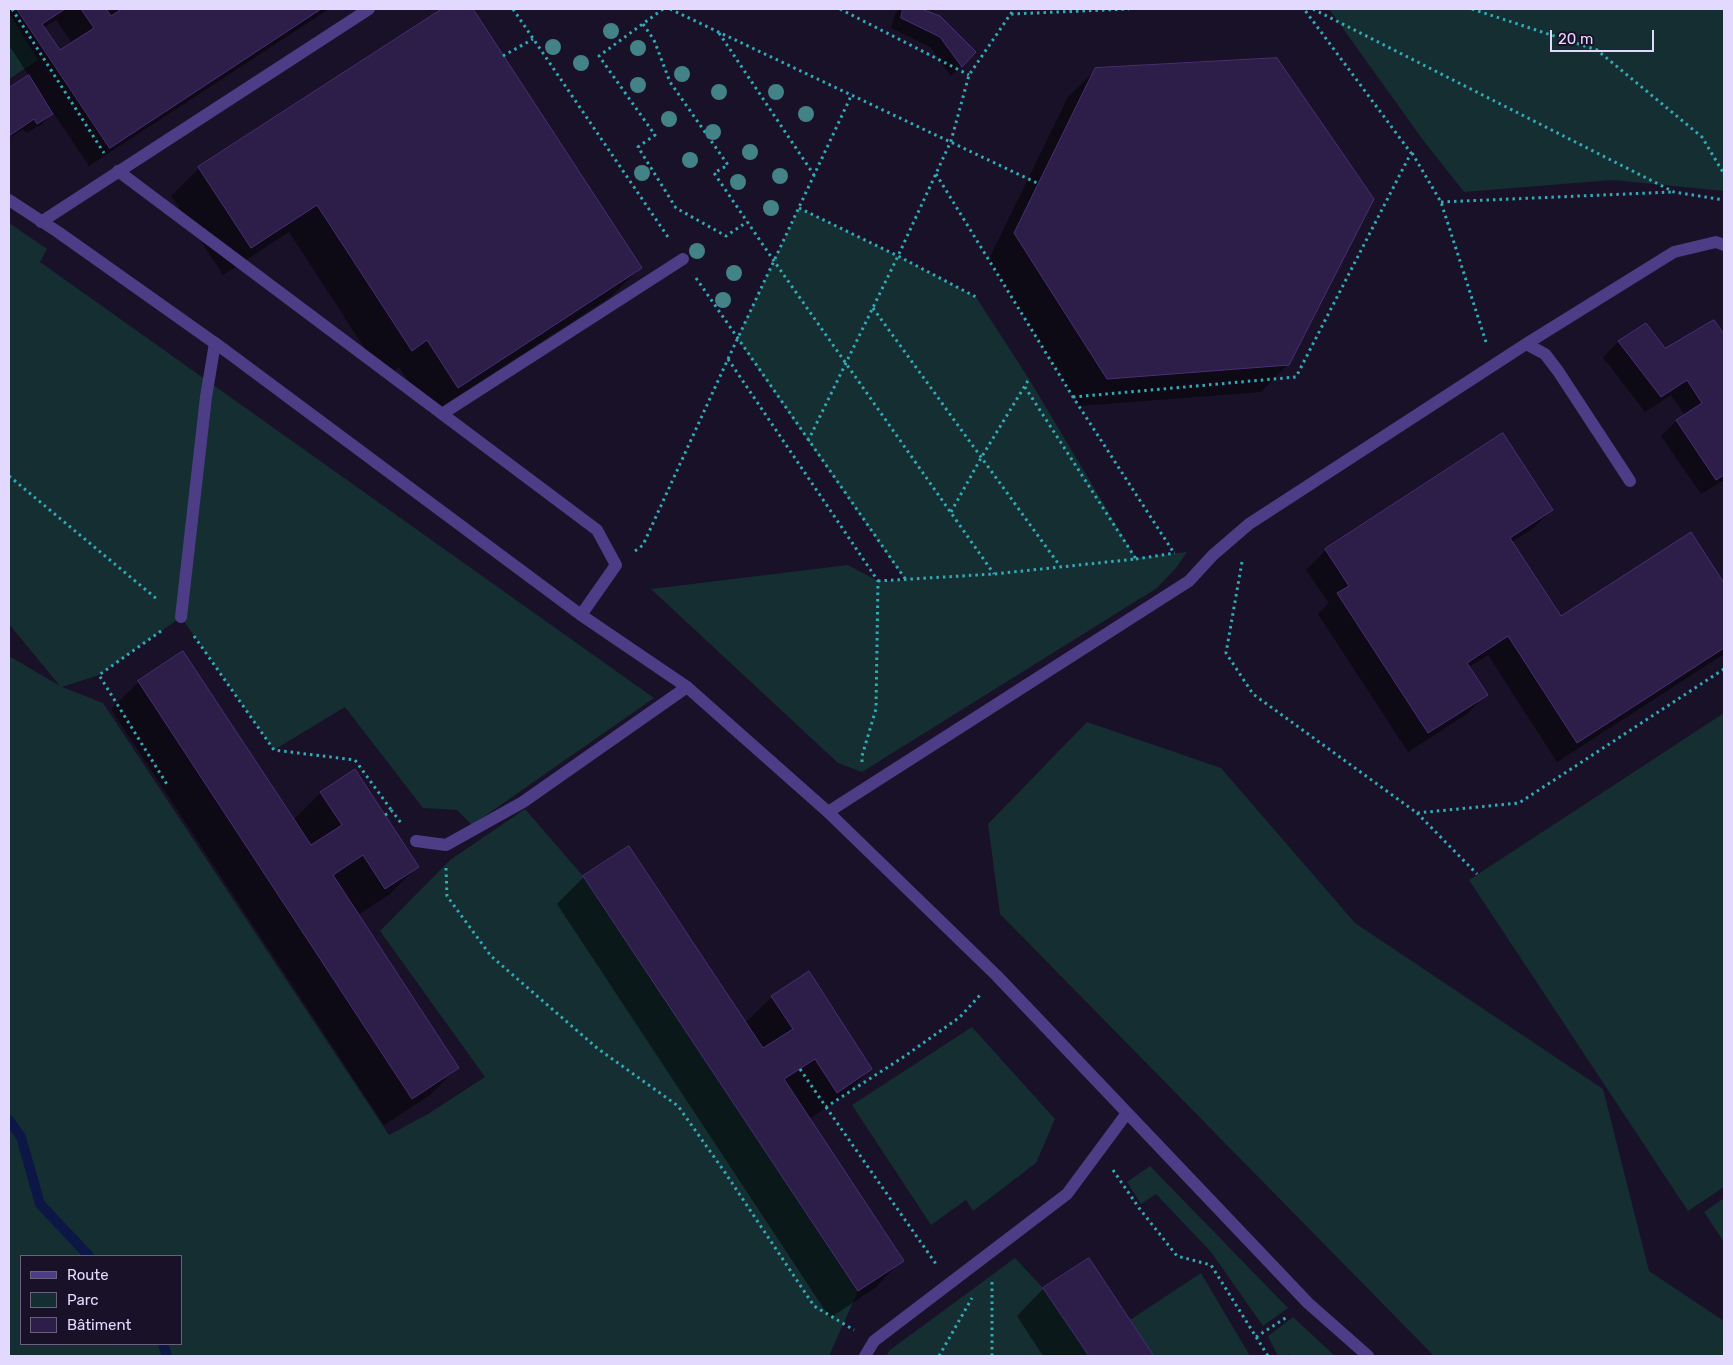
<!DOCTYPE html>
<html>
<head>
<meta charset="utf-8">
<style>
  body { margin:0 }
  #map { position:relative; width:1733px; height:1365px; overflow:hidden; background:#191128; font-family:Rubik,sans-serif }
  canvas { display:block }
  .frame { position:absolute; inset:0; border:10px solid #e3d8fe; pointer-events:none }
  .legend { position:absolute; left:20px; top:1255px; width:162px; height:90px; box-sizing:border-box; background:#191128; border:1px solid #6a617e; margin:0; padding:6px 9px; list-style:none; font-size:15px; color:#e3d8fe }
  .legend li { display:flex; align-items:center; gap:10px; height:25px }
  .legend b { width:25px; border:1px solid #6a617e }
  .scale { position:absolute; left:1550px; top:30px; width:104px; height:22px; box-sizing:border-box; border:2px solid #e3d8fe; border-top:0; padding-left:6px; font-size:15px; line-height:18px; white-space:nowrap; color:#e3d8fe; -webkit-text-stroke:4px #191128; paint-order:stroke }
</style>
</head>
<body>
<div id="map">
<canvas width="1733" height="1365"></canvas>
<div class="frame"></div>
<ul class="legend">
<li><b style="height:6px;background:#4c3d86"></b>Route</li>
<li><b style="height:14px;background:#142e32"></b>Parc</li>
<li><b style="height:14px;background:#2d1d49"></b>Bâtiment</li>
</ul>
<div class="scale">20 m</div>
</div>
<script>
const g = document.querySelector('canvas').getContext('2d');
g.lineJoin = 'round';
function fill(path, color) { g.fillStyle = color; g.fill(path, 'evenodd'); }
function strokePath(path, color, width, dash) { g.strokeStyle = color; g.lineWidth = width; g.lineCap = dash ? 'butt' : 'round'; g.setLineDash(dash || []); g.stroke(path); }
fill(new Path2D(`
  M 1329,9 L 1724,9 L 1724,191 L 1613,180 L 1464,192 L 1423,140 Z
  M 9,12 L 38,60 L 9,79 Z
  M 799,208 L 898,256 L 976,297 L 1029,379 L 1136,558 L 1187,552 L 1176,568 L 1157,588 L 862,772 L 838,763 L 651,589 L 848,565 L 878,581 L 905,580 L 737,339 Z
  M 9,223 L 47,249 L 40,262 L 654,698 L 472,825 L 457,810 L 423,808 L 345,707 L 274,750 L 181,617 L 99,675 L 62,687 L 103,703 L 389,1135 L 428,1114 L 485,1077 L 380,931 L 450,860 L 525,809 L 583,876 L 858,1291 L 829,1356 L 9,1356 L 9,656 L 60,686 L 9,624 ZM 21,1256 L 181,1256 L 181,1344 L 21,1344 Z
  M 1724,713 L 1724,1187 L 1688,1211 L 1469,880 Z
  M 1087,722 L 1221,768 L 1355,923 L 1603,1089 L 1649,1271 L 1724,1321 L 1724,1356 L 1434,1356 L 1000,914 L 988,824 Z
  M 972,1027 L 1055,1119 L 1036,1163 L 973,1211 L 966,1200 L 931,1225 L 852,1105 Z
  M 1150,1166 L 1288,1308 L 1263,1326 L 1211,1252 L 1156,1194 L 1141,1204 L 1127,1182 Z
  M 1724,1198 L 1724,1242 L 1704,1212 Z
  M 1015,1258 L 1043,1288 L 1089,1356 L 886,1356 L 890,1350 Z
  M 1201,1273 L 1250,1356 L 1154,1356 L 1130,1320 Z
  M 1293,1317 L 1335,1356 L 1290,1356 L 1289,1354 L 1286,1356 L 1278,1356 L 1268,1336 Z`), '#142e32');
fill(new Path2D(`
  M 9,9 L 329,9 L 89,166 L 53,112 L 42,124 L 26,133 L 23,129 L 9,138 L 9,90 L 29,76 L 9,45 ZM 56,20 L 72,43 L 59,52 L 43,28 Z
  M 444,9 L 471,9 L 640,268 L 613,295 L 430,414 L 399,367 L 384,378 L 289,232 L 223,275 L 171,196 L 199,168 Z
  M 899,9 L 918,9 L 939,17 L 974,52 L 951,76 L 930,47 L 891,28 L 895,14 Z
  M 1096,69 L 1288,364 L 1261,392 L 1079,406 L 988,261 L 1068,97 Z
  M 1713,322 L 1724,336 L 1724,480 L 1701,494 L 1661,436 L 1676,421 L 1685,415 L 1671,395 L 1645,412 L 1603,357 L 1618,342 L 1646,325 L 1665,350 Z
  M 1552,510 L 1532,529 L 1512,542 L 1561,618 L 1691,534 L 1724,585 L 1724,654 L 1557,762 L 1488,655 L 1469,667 L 1486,694 L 1467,714 L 1408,752 L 1318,614 L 1329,603 L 1306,570 L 1326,550 Z
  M 139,682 L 293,820 L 321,792 L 417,867 L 390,894 L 358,915 L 458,1067 L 430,1095 L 384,1125 L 111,709 Z
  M 584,877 L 745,1023 L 772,997 L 871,1069 L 843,1096 L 809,1119 L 902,1260 L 875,1288 L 830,1318 L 557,904 Z
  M 1088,1259 L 1152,1356 L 1043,1356 L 1017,1316 L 1044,1288 Z`), '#0007');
strokePath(new Path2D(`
  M 9,1120 L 21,1137 L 40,1204 L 89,1256
  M 163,1344 L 167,1356`), '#0c1746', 10);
const building = new Path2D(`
  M 17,9 L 65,9 L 42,24 L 60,50 L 94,28 L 81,9 L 106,9 L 111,16 L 122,9 L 321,9 L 110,148 Z
  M 442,9 L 473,9 L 642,268 L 458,388 L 427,340 L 412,351 L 317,205 L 251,248 L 198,167 Z
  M 903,9 L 921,9 L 940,16 L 976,52 L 962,67 L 940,37 L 901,18 Z
  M 1277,58 L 1374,199 L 1289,365 L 1107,379 L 1014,233 L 1095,68 Z
  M 29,75 L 53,114 L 37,124 L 34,119 L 9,136 L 9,88 Z
  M 1714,320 L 1724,334 L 1724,475 L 1716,480 L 1676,420 L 1702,403 L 1687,380 L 1661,397 L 1618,341 L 1646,323 L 1665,348 Z
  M 1503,433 L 1553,510 L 1510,538 L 1561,616 L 1691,532 L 1724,583 L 1724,648 L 1577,743 L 1508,636 L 1467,663 L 1488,695 L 1428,733 L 1337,593 L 1349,586 L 1325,549 Z
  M 183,651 L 311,845 L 342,825 L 320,792 L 355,769 L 419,867 L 385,889 L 363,855 L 333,875 L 459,1068 L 412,1099 L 138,681 Z
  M 629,846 L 763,1048 L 793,1029 L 771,996 L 809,971 L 872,1069 L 837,1093 L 815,1059 L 784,1079 L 904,1261 L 858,1291 L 583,876 Z
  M 1089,1258 L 1130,1320 L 1154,1356 L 1089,1356 L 1043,1288 Z`);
fill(building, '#2d1d49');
strokePath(building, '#492f74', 1);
strokePath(new Path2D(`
  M 12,9 L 104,153
  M 513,9 L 670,240
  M 663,9 L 599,56 L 655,135 L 638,147 L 676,208 L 726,236 L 747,222
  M 670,9 L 1039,184
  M 840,9 L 969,75
  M 1313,9 L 1674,192 L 1724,200
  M 1472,9 L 1597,50 L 1702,137 L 1724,174
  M 1011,14 L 1129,9
  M 643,24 L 654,40 L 670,82 L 728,165 L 714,173 L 774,261 L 994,574
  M 719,33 L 814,175
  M 503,56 L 533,39
  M 1412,153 L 1441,202 L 1486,342
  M 936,174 L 1073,397 L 1174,553
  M 1441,202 L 1672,192
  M 799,208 L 898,256 L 976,297
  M 696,278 L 906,580
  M 873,308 L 1060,566
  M 728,359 L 878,581 L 876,709 L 862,756 L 862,762
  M 1073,397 L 1296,377 L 1411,153 L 1304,9
  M 808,441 L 898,256 L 951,141 L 969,75 L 1014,9
  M 9,476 L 158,600
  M 951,512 L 981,458 L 1029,379
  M 635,551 L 643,545 L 728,359 L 852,94
  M 1136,559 L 1175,553
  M 1242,562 L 1226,653 L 1253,694 L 1417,813 L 1519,803 L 1724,669
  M 878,581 L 994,574 L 1136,559 L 1025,387
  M 161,631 L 99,675 L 168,786
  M 194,636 L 274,750 L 355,760 L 392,811
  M 1417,813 L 1477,874
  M 385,815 L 392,811 L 401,823
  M 446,868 L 447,896 L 491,956 L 597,1048 L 678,1106 L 724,1171 L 814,1306 L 854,1330
  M 800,1069 L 826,1107 L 905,1056 L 960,1017 L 981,994
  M 826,1107 L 936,1264
  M 1113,1170 L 1139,1208 L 1177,1256 L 1211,1265 L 1268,1356
  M 992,1282 L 992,1356
  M 1256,1337 L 1287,1317
  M 939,1356 L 972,1298`), '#33aab8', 3, [2.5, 4]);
strokePath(new Path2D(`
  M 118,171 L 597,530 L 616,565 L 581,615
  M 41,222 L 369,9
  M 1526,344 L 1545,354 L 1558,371 L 1630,481
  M 442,414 L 683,259
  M 181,617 L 206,397 L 215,343
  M 828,812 L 1189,581 L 1213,555 L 1249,524 L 1526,344 L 1674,252 L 1716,242 L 1724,245
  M 416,841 L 446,845 L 523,802 L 687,687`), '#4c3d86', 12);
strokePath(new Path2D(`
  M 9,200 L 58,232 L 226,351 L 581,615 L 687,687 L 828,812 L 997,976 L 1308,1303 L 1368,1356
  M 865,1356 L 874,1341 L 1067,1194 L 1127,1113`), '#4c3d86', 12);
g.fillStyle = '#438287';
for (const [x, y] of [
  [611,31],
  [553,47],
  [638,48],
  [581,63],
  [682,74],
  [638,85],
  [719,92],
  [776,92],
  [806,114],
  [669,119],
  [713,132],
  [750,152],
  [690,160],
  [642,173],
  [780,176],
  [738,182],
  [771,208],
  [697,251],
  [734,273],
  [723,300]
]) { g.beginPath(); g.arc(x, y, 8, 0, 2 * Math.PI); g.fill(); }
</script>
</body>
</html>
